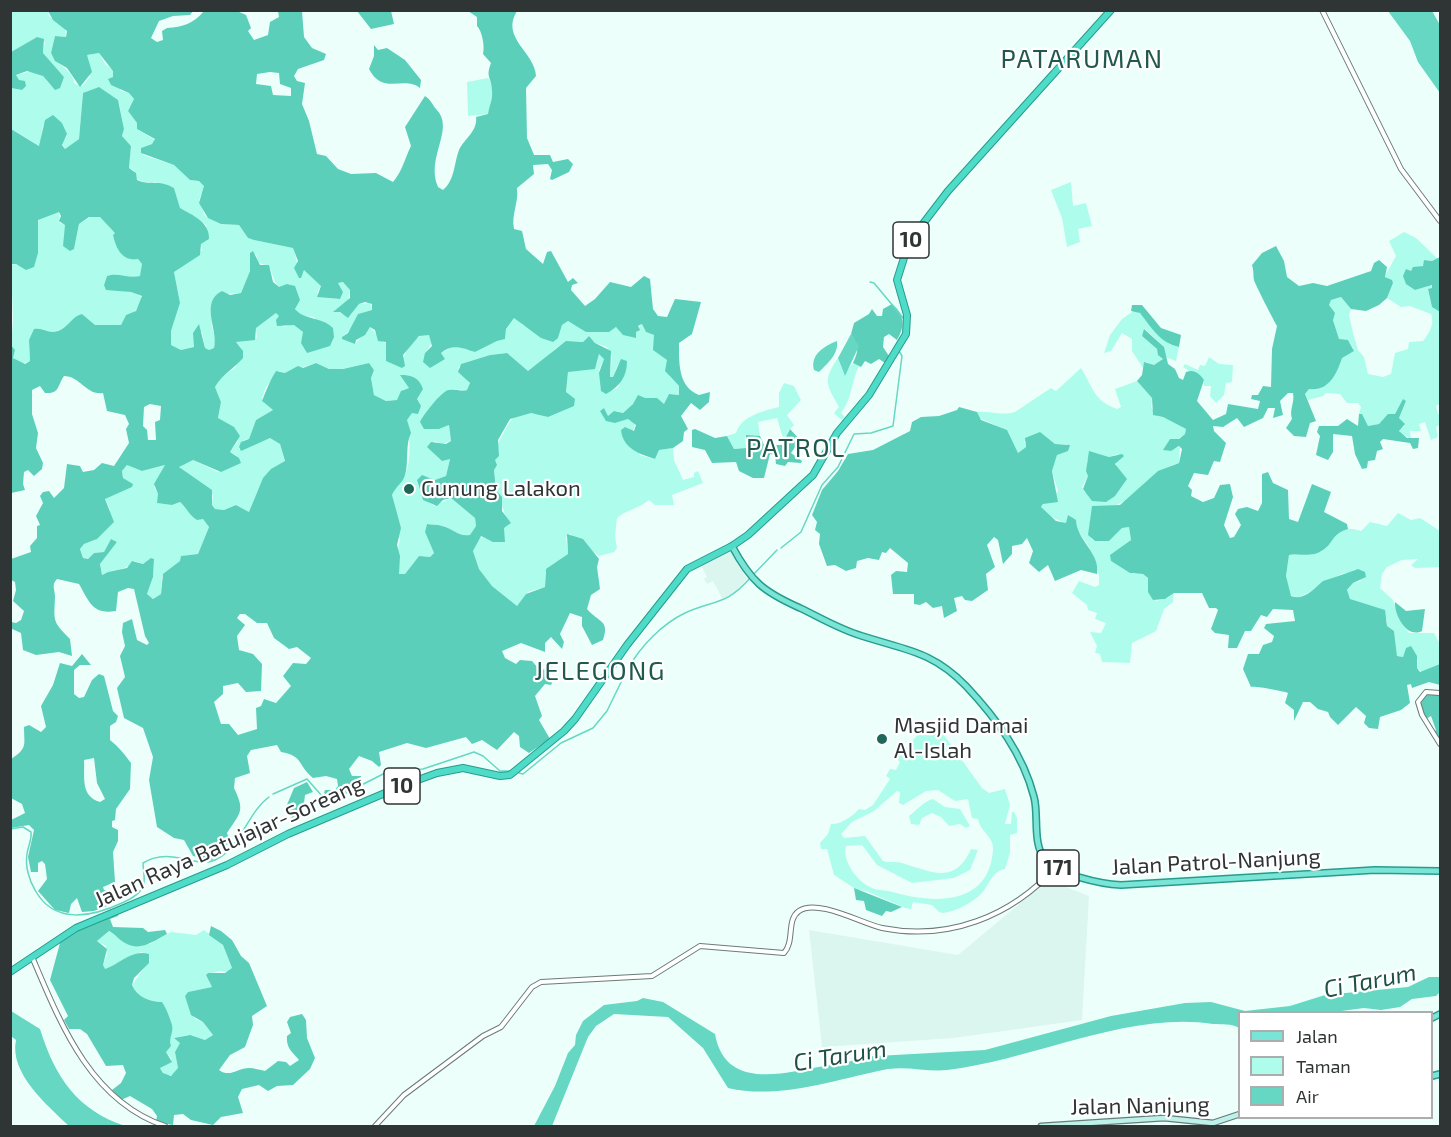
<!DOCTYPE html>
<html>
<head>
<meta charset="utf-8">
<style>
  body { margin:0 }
  #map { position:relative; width:1451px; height:1137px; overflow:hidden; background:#edfffa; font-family:"Exo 2",sans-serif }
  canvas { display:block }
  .frame { position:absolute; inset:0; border:12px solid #2f3534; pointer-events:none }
  .legend { position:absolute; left:1238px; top:1011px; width:195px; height:108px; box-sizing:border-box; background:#fff; border:2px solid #acaeae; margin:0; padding:8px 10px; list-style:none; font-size:18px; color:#2f3534 }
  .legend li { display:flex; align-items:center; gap:12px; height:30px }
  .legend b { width:30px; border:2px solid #acaeae }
</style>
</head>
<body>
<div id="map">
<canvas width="1451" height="1137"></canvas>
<div class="frame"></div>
<ul class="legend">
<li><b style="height:8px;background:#7ae5d6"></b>Jalan</li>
<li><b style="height:16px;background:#aefdec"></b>Taman</li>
<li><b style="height:16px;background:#65d7c2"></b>Air</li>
</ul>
</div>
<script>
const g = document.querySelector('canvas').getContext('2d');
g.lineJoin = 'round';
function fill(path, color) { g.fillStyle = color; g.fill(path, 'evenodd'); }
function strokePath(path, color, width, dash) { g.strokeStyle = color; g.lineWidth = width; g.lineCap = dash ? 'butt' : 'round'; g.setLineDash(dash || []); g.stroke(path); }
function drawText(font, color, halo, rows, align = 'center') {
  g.font = font + ' "Exo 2",sans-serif'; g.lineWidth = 4.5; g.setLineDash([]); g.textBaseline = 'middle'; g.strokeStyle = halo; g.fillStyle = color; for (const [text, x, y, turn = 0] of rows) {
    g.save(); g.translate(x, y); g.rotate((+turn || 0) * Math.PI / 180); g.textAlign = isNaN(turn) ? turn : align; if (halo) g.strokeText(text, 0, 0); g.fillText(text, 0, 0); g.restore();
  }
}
fill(new Path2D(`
  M 731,550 L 747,579 L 729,598 L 723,600 L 713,581 L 707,584 L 704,579 L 707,577 L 700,563 Z
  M 1048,880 L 1089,896 L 1082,1020 L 954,1038 L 822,1047 L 809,930 L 958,955 Z`), '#dbf6ef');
fill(new Path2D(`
  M 11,11 L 48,11 L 49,16 L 65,29 L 66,37 L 55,36 L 51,53 C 57,66 71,68 75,84 L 82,86 L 90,77 L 87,55 L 99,53 L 105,64 L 113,70 L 113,77 L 121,91 L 129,93 L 134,100 L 128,111 L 137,123 L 137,129 L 155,140 L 152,144 L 141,148 L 143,155 L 174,165 L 190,180 L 199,181 L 205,186 L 199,200 L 205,216 L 221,224 L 239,225 L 248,238 L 254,240 L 294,248 L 297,264 L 303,274 L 304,270 C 310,272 319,279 321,286 L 317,293 L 320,297 L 337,299 L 343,292 L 338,283 L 344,282 L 350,290 L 348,302 L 339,312 L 349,317 L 359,304 L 370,303 L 372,310 L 358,314 L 354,326 L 342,337 L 355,344 L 370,327 L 384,343 L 386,342 L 387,355 L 391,363 L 402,367 C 403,354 413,333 429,335 L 432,343 L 425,353 L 444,358 L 441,353 L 454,346 L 475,352 L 497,341 L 505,339 L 506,329 L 514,318 L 520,320 L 522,325 L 558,338 L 562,325 L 568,321 L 589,332 L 619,327 L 630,337 L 642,324 L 646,332 L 654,335 C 655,350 655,350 667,360 L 669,376 L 679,386 L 679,395 L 671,394 L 664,404 L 633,404 L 623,413 L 616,411 L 608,416 L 604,408 L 600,411 L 615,423 L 628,419 L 635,424 L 633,431 L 625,427 L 640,455 L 655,459 L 659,450 L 673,448 L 674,460 L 683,480 L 694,477 L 694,473 L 698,471 L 703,483 L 672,495 L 674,505 L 655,505 L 649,500 C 638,509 626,510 617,518 L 615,536 L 617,548 L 614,552 L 599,556 L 570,534 L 566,537 L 568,554 L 545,572 L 545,587 L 528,592 L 517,606 L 492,586 L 479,569 L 473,551 L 479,537 L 502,542 L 504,527 L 509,525 L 496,490 L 494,470 L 494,460 L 499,453 C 496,445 498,443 502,436 C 515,410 520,409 548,417 L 569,397 L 566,392 L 568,372 L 597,364 L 599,353 L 604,359 L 599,370 L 612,390 L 618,388 L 624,371 L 618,364 L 613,377 L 610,377 L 612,356 L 607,347 L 595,343 L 589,336 L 583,342 C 552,338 551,362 528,371 L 506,353 L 490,355 L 461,364 L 458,368 L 470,384 L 467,390 L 450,389 L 445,392 L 423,417 L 442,428 L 449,425 L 451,441 L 442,444 L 434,441 L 434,452 L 439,459 L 450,459 L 446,476 L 435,480 L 425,476 L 417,480 C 420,494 423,498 434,506 L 451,498 L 475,518 L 476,526 L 470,536 C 457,537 453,528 442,526 C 437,524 432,525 427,524 L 425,532 L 434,553 L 430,557 L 419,556 L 405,574 L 399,574 C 398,567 397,546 400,540 L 392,495 C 394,487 402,482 405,475 C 412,459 410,435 406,420 L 423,388 L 406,383 L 409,388 L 403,390 L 397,400 L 386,401 L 374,395 L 371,378 L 374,370 L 369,363 L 343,369 L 329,369 L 316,363 L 285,373 L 279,371 L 266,387 L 262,398 L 264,403 L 273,410 L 256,420 L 249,439 L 244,440 L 239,447 L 239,450 L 270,438 L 280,444 L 285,462 C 267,471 261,482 255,498 C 253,504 254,507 249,512 L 236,505 L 224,510 L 215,509 L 212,505 L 213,495 L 178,466 L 193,460 L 218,472 L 223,471 L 237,456 L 230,452 L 238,441 L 218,418 L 221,402 L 215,387 L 220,378 L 236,367 L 241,348 L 236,342 L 257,338 L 256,328 L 276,313 L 279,313 L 283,327 L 294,324 L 303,332 L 307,352 L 330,346 L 314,317 L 303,316 L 296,311 L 290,284 L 279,288 C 273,282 273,269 267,266 C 264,264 261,264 258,262 L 256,254 L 250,262 L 250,271 L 241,293 L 227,294 C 222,301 212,311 212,320 C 210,330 218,336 214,348 L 209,350 L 205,348 L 202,331 L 194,347 L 181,350 L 171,345 L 171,331 L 180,303 L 174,272 L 202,250 L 201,244 L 209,239 L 206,225 L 180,208 L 174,188 C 159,179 150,186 137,179 L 134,170 L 129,168 L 131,146 L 122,136 L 124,129 L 119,103 L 83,93 L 79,139 L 65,149 L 62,143 L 67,136 L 62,123 L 43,125 L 40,146 L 11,129 L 10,88 L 22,90 L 16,75 L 33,71 L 43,76 L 51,86 L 64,77 L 43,53 L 45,42 L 37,37 L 11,52 Z
  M 488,78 C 497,89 490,102 488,114 L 468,116 L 467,82 Z
  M 1071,182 L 1073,206 L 1086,203 L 1092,226 L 1078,229 L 1080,242 L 1067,247 L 1062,218 L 1051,190 Z
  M 59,212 L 60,223 L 65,224 L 65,238 L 74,249 L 79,224 L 92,216 L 103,218 L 116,233 L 113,235 C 118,248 121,262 138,259 L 142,264 L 141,276 C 129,279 119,274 107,276 L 104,285 C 116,293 134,288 143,299 L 134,313 L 126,315 L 121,325 L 95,325 L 82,314 L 61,330 L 48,332 L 43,329 L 29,340 L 30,361 L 22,364 L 13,358 L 15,350 L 11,345 L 13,321 L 11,264 L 20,265 L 40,217 Z
  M 1404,232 L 1416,238 L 1438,259 L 1432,261 L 1424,260 L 1424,265 L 1410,271 L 1412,287 L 1415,290 L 1431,285 L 1432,288 L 1428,290 L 1432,307 L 1440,312 L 1440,404 L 1436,406 L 1438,414 L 1440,414 L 1440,425 L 1436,427 L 1438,437 L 1431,440 L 1425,422 L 1419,424 L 1421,431 L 1410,431 L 1411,439 L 1400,433 L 1400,429 L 1405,426 L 1399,418 L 1406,401 L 1403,400 L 1395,414 L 1389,414 L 1379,424 L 1368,426 L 1364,422 L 1362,414 L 1359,414 L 1361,407 L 1358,403 L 1347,403 L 1340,394 L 1326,393 L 1323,396 L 1308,400 L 1305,394 L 1309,389 C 1329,393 1331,369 1341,358 C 1344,354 1349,352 1353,348 L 1348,340 L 1339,340 L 1329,305 L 1331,300 L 1341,297 L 1351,309 L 1349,315 L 1353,333 L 1358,350 L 1364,357 L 1368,374 L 1383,377 L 1391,374 L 1395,353 L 1408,349 L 1409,342 L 1423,341 C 1429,334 1435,323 1431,314 L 1410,306 L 1401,307 L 1387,298 L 1393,283 L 1385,276 L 1396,256 L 1389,241 Z
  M 1135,310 C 1153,319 1156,343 1179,347 L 1176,361 L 1165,357 L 1161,344 L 1145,329 L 1142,336 L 1157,349 L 1163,359 L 1161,363 L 1153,365 L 1146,362 L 1143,368 L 1132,351 L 1132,339 L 1122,333 L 1111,351 L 1104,353 L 1110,335 L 1122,319 Z
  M 1209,357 L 1219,364 L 1233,365 L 1232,382 L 1226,383 L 1224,395 L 1216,403 L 1210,396 L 1211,386 L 1204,386 L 1204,380 L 1183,367 L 1185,364 L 1198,370 L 1200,365 L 1205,366 Z
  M 838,358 L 844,374 L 853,363 L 859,366 C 851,381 853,397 841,413 L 845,417 L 842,420 L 834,413 L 839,407 C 827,385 822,381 838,358 Z
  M 1081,368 C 1094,389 1093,400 1117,409 L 1121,407 L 1115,389 L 1137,381 L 1152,398 L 1151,407 L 1157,416 L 1163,417 L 1186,429 L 1185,434 L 1178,439 L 1170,439 L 1164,449 L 1168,451 L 1180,447 L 1179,463 C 1148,470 1132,513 1098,506 C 1089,519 1088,524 1092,540 L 1109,541 L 1122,528 L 1129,527 L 1131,540 L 1122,547 L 1111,561 L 1133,574 L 1143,574 L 1148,578 L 1148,589 L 1156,601 L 1168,598 L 1174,593 L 1173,602 L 1164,609 L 1156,631 L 1132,643 L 1130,663 L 1102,662 L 1100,654 L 1095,653 L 1097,646 L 1090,632 L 1101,633 L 1106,623 L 1095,619 L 1097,613 L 1088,610 L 1087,605 L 1072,593 L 1079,581 L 1095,587 L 1099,585 C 1101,567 1089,543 1076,529 C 1070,522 1050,521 1041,507 L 1058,491 L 1052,471 L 1057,454 L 1068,451 L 1067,444 L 1055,444 L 1050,440 L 1024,441 L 1026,447 L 1018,453 L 995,425 L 977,417 L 977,412 C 989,411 1002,416 1015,412 L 1051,388 L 1056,391 ZM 1095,453 L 1109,457 L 1118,454 L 1116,467 L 1123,475 L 1084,492 L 1082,487 L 1088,476 L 1087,461 Z
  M 784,383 L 794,386 L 801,400 L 787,415 L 794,425 L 788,431 L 786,439 L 783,438 L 777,418 L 758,422 L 760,436 L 745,437 L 746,448 L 734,449 L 727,436 L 736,433 C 741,416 763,411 779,407 L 779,393 Z
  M 127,465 L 142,471 L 166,465 L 154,487 L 158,494 L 158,503 L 172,505 L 180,502 L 203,519 L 209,527 L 198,554 L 182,556 L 181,561 L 162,576 L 161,594 L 153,599 L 147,594 L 153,577 L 154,560 L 143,564 L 135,561 C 124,572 110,569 102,575 L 100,564 L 117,542 L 111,539 L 104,552 L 94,553 L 88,559 L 83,558 L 80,549 L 84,544 L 95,540 L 110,510 L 105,498 L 132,487 L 132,484 L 123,478 L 122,471 Z
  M 1398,513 L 1411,520 L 1420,518 L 1440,531 L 1440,567 L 1415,568 L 1411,565 L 1418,559 L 1402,560 L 1387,567 L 1382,574 L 1380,588 L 1393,600 L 1400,621 L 1409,633 L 1434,633 L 1440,644 L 1440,664 L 1422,672 L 1417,668 L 1418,660 L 1406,648 L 1403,657 L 1397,656 L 1394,631 L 1387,626 L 1387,620 L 1374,609 L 1350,599 L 1347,591 L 1353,583 L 1361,581 L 1355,569 C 1350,574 1348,572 1342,574 C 1325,581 1314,592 1296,598 L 1289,594 L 1286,576 L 1289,555 C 1300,553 1311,557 1322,551 C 1336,543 1331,522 1361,531 L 1370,522 L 1387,526 Z
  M 931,724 L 938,727 L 982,788 L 989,793 L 1005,789 L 1010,805 L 1005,824 L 1011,824 L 1012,812 L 1014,812 L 1017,818 L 1017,833 L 1010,835 L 1010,853 L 1005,869 C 992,871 990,884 982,893 C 972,903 957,911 943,913 L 939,912 L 932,905 L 913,902 L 911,909 L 905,908 L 866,891 L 857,890 L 834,875 L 827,849 L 821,849 L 820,843 L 828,834 L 831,824 C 840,825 853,816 859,809 L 865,810 L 873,805 L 890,779 L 886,776 L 890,769 L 896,770 L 900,762 L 897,759 L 926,725 ZM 938,790 L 955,801 L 968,799 L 972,818 L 978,819 C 980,832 994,836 993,850 C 989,906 934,904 893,892 C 886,890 877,891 870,887 C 857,881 842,861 846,846 L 862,845 L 877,865 L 912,883 L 954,878 L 970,870 L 978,850 L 971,849 C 955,885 932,872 902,863 C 896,861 889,863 883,861 L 865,836 L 844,838 L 841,834 L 852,822 L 874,811 L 897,791 L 900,792 L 899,803 L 903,805 L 926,791 Z
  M 933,799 L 945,807 L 960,809 L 970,826 L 966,828 L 960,824 L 949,826 L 941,817 L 932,813 L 922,818 L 919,825 L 911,824 L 909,816 C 917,810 924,801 933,799 Z
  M 204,930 L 223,945 L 232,968 L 228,972 L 219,971 L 206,975 L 212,987 L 188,992 L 185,996 L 195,1019 L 203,1022 L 213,1035 L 205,1040 L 188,1035 L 174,1038 L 181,1043 L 175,1052 L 178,1068 L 174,1075 L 165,1075 L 160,1068 L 172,1059 L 166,1052 C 170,1034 173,1018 162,1002 C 150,1002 137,997 132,985 L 150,960 L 142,952 C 127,955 118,964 105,969 L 102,967 L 107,955 L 106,946 L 97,941 L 109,931 L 125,943 L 150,944 L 171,932 L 196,935 Z`), '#aefdec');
fill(new Path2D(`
  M 48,11 L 193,11 L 190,15 L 173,16 L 159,21 L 151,38 L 157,42 L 163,40 L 162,31 L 167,28 C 183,27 193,24 204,11 L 237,11 L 246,15 L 251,28 L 248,31 L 254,40 L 268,35 L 270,22 L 279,17 L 278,11 L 302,11 L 304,37 L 312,48 L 326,54 L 324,60 L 298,69 L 294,76 L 297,81 L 305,83 L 302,104 L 309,121 L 317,154 L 326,156 L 338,169 L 351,174 L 376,173 L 393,182 C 402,172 405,158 411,146 L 405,127 L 425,96 C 431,100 432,104 436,109 C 456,129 425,157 438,187 L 443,190 C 455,180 454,163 459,150 C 464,139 478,131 476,117 L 488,114 C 489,106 493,99 492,91 C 492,77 485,78 491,63 L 483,54 C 485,46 482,31 477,26 L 477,17 L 468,11 L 517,11 C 500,38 535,52 536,76 L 526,88 L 527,138 L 534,155 L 550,155 L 553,162 L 568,159 L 573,164 L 569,172 L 552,180 L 550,179 L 552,170 L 548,164 L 533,165 L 534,174 L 517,188 C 519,203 511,214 514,229 L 522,231 L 526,249 L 543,264 L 547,252 L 551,251 L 568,282 L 573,278 L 578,283 L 572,285 L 571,290 L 585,306 L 595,299 L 610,282 L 631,287 L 644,276 L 650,279 L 653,309 L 658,316 L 667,317 L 675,299 L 701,302 L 692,334 L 679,343 C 679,363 678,387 699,395 L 710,392 L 709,402 L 700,410 L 691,403 L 681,416 L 688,429 L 684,432 L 683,441 L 673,448 L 659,450 L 655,459 C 640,454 623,449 621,430 L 625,427 L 634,431 L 636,425 L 628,419 L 615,423 L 606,421 L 600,411 L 604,408 L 608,416 L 614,411 L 623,413 L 633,404 L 638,395 L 645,398 L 657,398 L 664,404 L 669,394 L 679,395 L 679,386 L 665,371 L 667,360 L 653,350 L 654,335 L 646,332 L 642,324 L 638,326 L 640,330 L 636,332 L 636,338 L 623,335 L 616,327 L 609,332 L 586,332 L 568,321 L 562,325 L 558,338 L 553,342 L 541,338 L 514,318 L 506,329 L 505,339 L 497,341 L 475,352 C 462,348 453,343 441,353 L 445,359 L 430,368 L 423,362 L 425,353 L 432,346 L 429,335 L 419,336 L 403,355 L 405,366 L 402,368 L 386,361 L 386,342 L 378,341 L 375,330 L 370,327 L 365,335 L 356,340 L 355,344 L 342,339 L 342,337 L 348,333 L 358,314 L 372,310 L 372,304 L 365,302 L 359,304 L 348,318 L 340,312 L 333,312 L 350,298 L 350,290 L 343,282 L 338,283 L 343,292 L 340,299 L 317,297 L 321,286 L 304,270 L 301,278 L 299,278 L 294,268 L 298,261 L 293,248 L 254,240 L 248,238 L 239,225 L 221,224 L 208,218 L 199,203 L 204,186 L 199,181 L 190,180 L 174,165 L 141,153 L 141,148 L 152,144 L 155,139 L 137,129 L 137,123 L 128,111 L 134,99 L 129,93 L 111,85 L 108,79 L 113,77 L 113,71 L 99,53 L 87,55 L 92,72 L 80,87 L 67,68 L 55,61 L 51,53 L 55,36 L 66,37 L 67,31 L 53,20 ZM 270,72 L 279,73 L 280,84 L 291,88 L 291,96 L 273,95 L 271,86 L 256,84 L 257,74 Z
  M 357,11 L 391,11 L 394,24 L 371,29 Z
  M 37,37 L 44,39 L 43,53 L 64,77 L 60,88 L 55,90 L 43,76 L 27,71 L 16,75 L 19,80 L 25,81 L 26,86 L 22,90 L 11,88 L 11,52 Z
  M 374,45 L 378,50 L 387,48 L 405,60 L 421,80 L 420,88 C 404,75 383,96 369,69 L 374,56 Z
  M 99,87 L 118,100 L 124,129 L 122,136 L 131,146 L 129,168 L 136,173 L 137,180 C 150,186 159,179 174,188 L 180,208 C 192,215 210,222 209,239 L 201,244 L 200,255 L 174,272 L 180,303 L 171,331 L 171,345 L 181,350 L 194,347 L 193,333 L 199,324 L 205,348 L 209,350 L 214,348 C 219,331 199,302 222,291 L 230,295 L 241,293 L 250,271 L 250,253 L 253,251 L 260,265 L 269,265 L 273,282 L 279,287 L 287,284 L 295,286 L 300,300 L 295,309 C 305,321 321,316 333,328 L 334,337 L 330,346 L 307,353 L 301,343 L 303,332 L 294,325 L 277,326 L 276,320 L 279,316 L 276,313 L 256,328 L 255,340 L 236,342 L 243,351 L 243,358 C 234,369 222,374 215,387 L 221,402 L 218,418 L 234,427 L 240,436 L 230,452 L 239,458 L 241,463 L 221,472 L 193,460 L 179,467 L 212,490 L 212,505 L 215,509 L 224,510 L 236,505 L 249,512 L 263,478 L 271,469 L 285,461 L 280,444 L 270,438 L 241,451 L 239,447 L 241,442 L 249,439 L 256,420 L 273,410 L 262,401 C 266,391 270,380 276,371 L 285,373 L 298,366 L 303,368 L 316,363 L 329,369 L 343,369 L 369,363 L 374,370 L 371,378 L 374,395 L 386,401 L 397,400 L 401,391 L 409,388 L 400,375 C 411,375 419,377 423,389 L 417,399 L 421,406 L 418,414 L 412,413 L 407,420 L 411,433 C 405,444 409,462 405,475 C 403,483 395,487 392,495 L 401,528 L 397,545 L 400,556 L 399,574 L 405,574 L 419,556 L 430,557 L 434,553 L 425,532 L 427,524 C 432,525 437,524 442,526 C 453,528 457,537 470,535 L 476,526 L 475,518 L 451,498 L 443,500 L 437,506 L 423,500 L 417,480 L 422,475 L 435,480 L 446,476 L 450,459 L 442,461 L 427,447 L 431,442 L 446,444 L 451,441 L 449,425 L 439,429 L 424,429 L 420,422 C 424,414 440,393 448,390 C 454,388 461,392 467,390 L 470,383 L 458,372 L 461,364 L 490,355 L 507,353 L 528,371 L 566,341 L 583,342 L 589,336 L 595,343 L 611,351 L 610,377 L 613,377 L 621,359 L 627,361 C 627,377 620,386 606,394 L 601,391 L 599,373 L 604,359 L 599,354 L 595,369 L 568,372 L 566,392 L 575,399 L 574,406 L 548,417 L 531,413 L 510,419 L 498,440 L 499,456 L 495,460 L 497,465 L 494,470 L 496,490 L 502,497 L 502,511 L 511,523 L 504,528 L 505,542 L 493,542 L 481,536 L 473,551 L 479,569 L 492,586 L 517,606 L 526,594 L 545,587 L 546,569 L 568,554 L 567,534 L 583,539 L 599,559 L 597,567 L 600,589 L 591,595 L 587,609 C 599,623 610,620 603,640 L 592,645 L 582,626 L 582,617 L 570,613 L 560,634 L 564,642 L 562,649 L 551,637 L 545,643 L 545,652 L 521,643 L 502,651 L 505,658 L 516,664 L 520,660 L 532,661 L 538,668 L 546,670 L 553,681 L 551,685 L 545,684 L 535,696 L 542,716 L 539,720 L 550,739 L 529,753 L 520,747 L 519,736 L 514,732 L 497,750 L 482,740 L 472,744 L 466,737 L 426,748 L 407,743 L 379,752 L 381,765 L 379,767 L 372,761 L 359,756 L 349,769 L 352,776 L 361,776 L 362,782 L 331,800 L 324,793 L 325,790 L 335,790 L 338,786 L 337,779 L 326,776 L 313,778 C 297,765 304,756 281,752 L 277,745 L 251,750 L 247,756 L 250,773 L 235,778 L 234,788 C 245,811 241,812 227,833 L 230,842 L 212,860 L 193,856 L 184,840 L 174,838 L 157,827 L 149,780 L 153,757 L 143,728 L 124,718 L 117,688 L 125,677 L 120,656 L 125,646 L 122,632 L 123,623 L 132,619 L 137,640 L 147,645 L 149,643 L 145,636 L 134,589 L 128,588 L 118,592 L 116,611 C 92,615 89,601 79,584 L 57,579 C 51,585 55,589 55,597 C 54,621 52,621 70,639 L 72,656 L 59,652 L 36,655 L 23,650 L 21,633 L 10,628 L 11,622 L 16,623 L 21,620 L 24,611 L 13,601 L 16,590 L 15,582 L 11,580 L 11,559 L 31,552 L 30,546 L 37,538 L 37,526 L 40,525 L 36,516 L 43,503 L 40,496 L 43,492 L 49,491 L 54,498 L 64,488 L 67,464 L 80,466 L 83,472 L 94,470 L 102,463 L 114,466 L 129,443 L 126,429 L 129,424 L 125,415 L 107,411 L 103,393 C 87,396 80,376 64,376 C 57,386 60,394 45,393 L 40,386 L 32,390 L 32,414 L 38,433 L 36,448 L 43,463 L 42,469 L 34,476 L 28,470 L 24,472 L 23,484 L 25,490 L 11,493 L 11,345 L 15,350 L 13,358 L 25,364 L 30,361 L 29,340 L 34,329 C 43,327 48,334 58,331 C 68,328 72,316 82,314 L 95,325 L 121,325 L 126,315 L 136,311 L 142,296 L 131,292 L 106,290 L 104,285 L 107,276 C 118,272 128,279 140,276 L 142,264 L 138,259 C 122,262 116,248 113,235 L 115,233 L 100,217 L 89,217 L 79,224 L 74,249 L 70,251 L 63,246 L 65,225 L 59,221 L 61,216 L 59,212 L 38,220 L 38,253 L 34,267 L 26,270 L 16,264 L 11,264 L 11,129 L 39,146 L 45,120 L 53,115 L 62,123 L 67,134 L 62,145 L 65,149 L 79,139 L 83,93 ZM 150,404 L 161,406 L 160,420 L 155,422 L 156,440 L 148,440 L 147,430 L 143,426 L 144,407 ZM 127,465 L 142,471 L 165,465 L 154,484 L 158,494 L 157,503 L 172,505 L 180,502 C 187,508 189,515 197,520 L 203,519 L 209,527 L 198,554 L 181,556 L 180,561 L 163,574 L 161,594 L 153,599 L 147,594 L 153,577 L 154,559 L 151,558 L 143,564 L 132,561 L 127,568 L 108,572 L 102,575 L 100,564 L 117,542 L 111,539 L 104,552 L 94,553 L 88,559 L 83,558 L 80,549 L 84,544 L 97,539 L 114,522 L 105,499 L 132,487 L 133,484 L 123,478 L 122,471 ZM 240,614 L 245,614 L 257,623 L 267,623 L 274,638 L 289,649 L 297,647 L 311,658 L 306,664 L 293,663 L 283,676 L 291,686 L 276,703 L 264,699 L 261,706 L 256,708 L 257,729 L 238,735 L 229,724 L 221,724 L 214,702 L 223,694 L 223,686 L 238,683 L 246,692 L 261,691 L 262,664 L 253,654 L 239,650 L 237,636 L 245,625 L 237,618 Z
  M 1276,246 L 1284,261 L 1287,277 L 1299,286 L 1313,283 L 1327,286 L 1371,271 L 1374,263 L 1379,260 L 1387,267 L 1385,277 L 1392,280 L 1393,283 L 1387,298 L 1379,305 L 1366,311 L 1351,309 L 1341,297 L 1331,300 L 1329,305 L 1335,313 L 1333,320 L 1339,339 L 1348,340 L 1354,351 L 1342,358 C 1337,373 1329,392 1309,389 L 1305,394 L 1316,421 L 1310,423 L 1306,437 L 1294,436 L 1286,428 L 1292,419 C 1289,409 1295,403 1293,393 L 1288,393 L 1280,401 L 1283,415 L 1273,418 L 1275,408 L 1268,408 L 1263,418 L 1244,427 L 1237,418 L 1223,427 L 1213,426 L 1214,431 L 1226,443 L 1220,462 L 1214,461 L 1208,475 L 1194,473 L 1188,486 L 1192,490 L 1191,496 L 1203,502 L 1214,498 L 1220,485 L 1230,484 L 1233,497 L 1224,525 L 1230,538 L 1234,537 L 1241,525 L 1235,514 L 1238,509 L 1247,507 L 1258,511 L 1262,503 L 1262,474 L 1268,472 L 1273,483 L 1288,490 L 1289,519 L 1298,522 L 1312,484 L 1331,492 L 1324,512 L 1347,524 L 1348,529 C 1331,534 1334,543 1323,550 C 1312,558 1301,553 1289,555 L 1286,576 L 1291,596 C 1304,601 1314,589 1323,581 C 1336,577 1347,573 1358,569 L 1365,572 L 1366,577 L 1353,583 L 1347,590 L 1350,599 L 1385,610 L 1387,626 L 1394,631 L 1397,656 L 1403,657 L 1406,648 L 1411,646 L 1417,656 L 1417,668 L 1420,672 L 1440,664 L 1440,685 L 1429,682 L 1412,688 L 1411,684 L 1407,685 L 1410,703 L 1401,710 L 1380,717 L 1378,729 L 1369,728 L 1364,723 L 1366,716 L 1356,707 L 1338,725 L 1330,717 L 1328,712 L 1318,709 L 1310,702 L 1303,702 L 1294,721 L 1294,710 L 1285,703 L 1288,693 C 1282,691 1257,686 1251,687 L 1243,669 L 1248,654 L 1259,654 L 1263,645 L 1272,642 L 1274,636 L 1264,628 L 1266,624 L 1295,621 L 1293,610 L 1273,609 L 1267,617 L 1261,615 L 1251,631 L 1245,631 L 1237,648 L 1228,648 L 1229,635 L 1215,633 L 1211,629 L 1218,610 L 1216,608 L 1209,608 L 1202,593 L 1174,593 L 1165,599 L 1153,600 L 1148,592 L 1148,578 L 1143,574 L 1130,573 L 1111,561 L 1110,555 L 1131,540 L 1129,527 L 1122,528 L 1109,541 L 1095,541 L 1088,535 L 1092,506 L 1120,505 L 1158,471 L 1179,463 L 1182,449 L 1179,446 L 1171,451 L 1163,450 L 1170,439 L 1179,439 L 1185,434 L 1186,429 L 1163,417 L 1153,415 L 1152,398 L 1137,381 L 1142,375 L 1144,362 L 1154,365 L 1163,359 L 1158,355 L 1157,349 L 1142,336 L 1144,329 L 1164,347 L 1168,364 L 1175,369 L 1179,378 L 1183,380 L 1186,372 C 1194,369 1199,373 1204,380 L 1197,401 L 1213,420 L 1226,414 L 1228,404 L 1258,409 L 1260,401 L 1251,399 L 1252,395 L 1258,395 L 1263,386 L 1271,387 L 1272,349 L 1277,326 C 1275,323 1255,284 1254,280 C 1253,275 1254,271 1252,265 L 1262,253 Z
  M 1440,257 L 1440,312 L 1432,307 L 1428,289 L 1432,288 L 1432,285 L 1415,290 L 1406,284 L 1403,276 L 1406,269 L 1411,271 L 1413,267 L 1423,266 L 1424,260 L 1432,261 Z
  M 892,304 C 905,314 905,327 897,340 L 889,334 L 884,337 L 883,347 L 889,356 L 885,363 L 879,359 L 871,364 L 865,361 L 861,367 L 853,363 C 859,350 859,346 851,334 L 854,323 L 869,314 L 872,309 L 877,316 L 882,316 L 883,309 Z
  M 1132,305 L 1142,305 L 1161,328 L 1181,335 L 1179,347 C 1160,343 1151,327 1140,313 L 1131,311 Z
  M 1403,399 L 1406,401 L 1399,418 L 1405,424 L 1399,431 L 1407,438 L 1419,438 L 1418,448 L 1413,449 L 1410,443 L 1383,439 L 1380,442 L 1383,449 L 1377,451 L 1375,460 L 1368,461 L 1367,468 L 1362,469 L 1355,454 L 1352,436 L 1333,434 L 1333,452 L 1328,460 L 1316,455 L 1320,436 L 1317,432 L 1319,426 L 1338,426 L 1347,419 L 1358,426 L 1359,414 L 1362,414 L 1368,426 L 1379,424 L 1388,414 L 1395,414 Z
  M 959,407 L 977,412 L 981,420 L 1007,430 L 1018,453 L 1026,447 L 1025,438 L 1040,432 L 1055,444 L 1070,445 L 1068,451 L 1057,455 L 1052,471 L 1058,502 L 1043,504 L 1041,507 L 1056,521 L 1066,523 L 1068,515 L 1076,520 C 1076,539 1101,554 1097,574 L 1081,570 L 1055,581 L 1048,565 L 1039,572 L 1029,563 L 1033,551 L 1027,538 L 1022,544 L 1012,546 L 1012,554 L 1003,564 L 998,540 L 994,537 L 987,545 L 995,567 L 986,574 L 988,590 L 972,601 L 965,600 L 962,596 L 954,598 L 957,611 L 944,618 L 942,606 L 933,608 L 926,602 L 920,605 L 914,604 L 914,594 L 893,594 L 891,575 L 896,571 L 907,572 L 908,563 L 890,548 L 886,553 L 882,552 L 879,560 L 868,558 L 857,561 L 856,568 L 846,571 L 835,565 L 827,566 L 819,544 L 820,534 L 815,530 L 817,522 L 812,515 L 822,490 L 838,471 L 848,454 L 873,450 L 910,431 L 912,422 L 921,417 L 939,416 L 957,410 Z
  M 695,429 L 715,438 L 727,436 L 734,449 L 746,448 L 746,435 L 760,436 L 764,445 L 782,445 L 790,429 L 800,440 L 791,453 L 802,461 L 801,463 L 788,462 L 785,466 L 776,464 L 775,455 L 770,454 L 764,478 L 753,478 L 739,471 L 736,462 L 712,463 L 705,450 L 692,447 L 692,430 Z
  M 1089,451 L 1109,457 L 1122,454 L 1124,456 L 1115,464 L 1127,479 L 1115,496 L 1106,502 L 1092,501 L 1083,489 L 1088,476 L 1086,471 Z
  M 1395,602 L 1406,611 L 1425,609 L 1422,631 C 1407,639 1394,615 1395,602 Z
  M 82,654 L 91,665 L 80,665 L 74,670 L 74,694 L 79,698 L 84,697 L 92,680 L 99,674 L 104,676 L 113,711 L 118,716 L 116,722 L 110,726 L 110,740 C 119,747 124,754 131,763 L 130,789 L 116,809 L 115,820 L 112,821 L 112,827 L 118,830 L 118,841 L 113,852 L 115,882 L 103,887 L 104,890 L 116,893 L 112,904 L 94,911 L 82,912 L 77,898 L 71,904 L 69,913 L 55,910 L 38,891 L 47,879 L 45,864 L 42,861 L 38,863 L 38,872 L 31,872 L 28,857 L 34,830 L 29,825 L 11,828 L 11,820 L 25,813 L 22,804 L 11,798 L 11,759 C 28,748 24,745 24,727 L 29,725 L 41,732 L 46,727 L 41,706 L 53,685 L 60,663 L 72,666 ZM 94,758 L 97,783 L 105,799 L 100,802 C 80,796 85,777 84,760 Z
  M 1433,693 L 1440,695 L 1440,742 L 1434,732 L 1436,730 L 1431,716 L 1426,719 L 1420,705 L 1425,695 Z
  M 307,782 L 313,792 L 305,795 L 304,803 L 291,822 L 292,813 L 286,807 L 294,788 Z
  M 854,888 L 902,907 L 891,912 L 886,911 L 882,916 L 866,910 L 864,901 L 856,900 Z
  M 119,912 L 118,916 L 110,919 L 113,927 L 143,928 L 148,932 L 165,930 L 167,934 C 154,941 140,952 125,943 C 119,940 115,934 109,931 L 97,941 L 107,949 L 103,965 L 105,969 C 120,964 131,949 149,954 L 149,963 L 134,978 L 132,985 C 137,997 150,1002 162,1002 C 167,1009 170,1019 172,1025 C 174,1033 168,1038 171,1046 L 166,1052 L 172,1062 L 160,1068 L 163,1073 L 171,1076 L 178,1068 L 175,1052 L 180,1043 L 174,1038 L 190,1035 L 205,1040 L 213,1035 L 203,1022 L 191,1015 L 185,996 L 188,992 L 212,987 L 206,975 L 208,973 L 225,973 L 232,968 L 223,945 L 209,935 L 211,926 L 221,931 L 232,940 L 241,956 L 249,963 L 267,1006 L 252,1016 L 253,1025 L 245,1047 L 230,1055 L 219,1070 C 230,1078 238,1068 249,1068 C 254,1068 260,1070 265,1071 L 278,1061 L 286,1062 L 290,1066 L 299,1060 C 293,1052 286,1049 287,1036 L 291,1033 L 287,1022 L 290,1017 L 302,1014 L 306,1020 L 307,1038 L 315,1058 L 310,1069 L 293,1085 L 277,1086 L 268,1091 L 259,1085 L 242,1089 L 238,1097 L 243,1113 L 221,1117 L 213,1125 L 191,1120 L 183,1114 L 174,1115 L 173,1125 L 156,1122 L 157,1116 L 152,1109 L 130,1096 L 121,1100 L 112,1090 L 121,1083 L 126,1073 L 123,1065 L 106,1066 L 87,1034 L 80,1029 L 69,1029 L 64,1020 L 68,1016 L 50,980 L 63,932 Z`), '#5ccfba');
fill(new Path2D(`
  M 1388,11 L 1432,11 L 1440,25 L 1440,93 L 1418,62 L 1410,41 Z
  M 851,334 L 859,346 L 845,376 L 838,358 Z
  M 837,341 C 839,354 827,364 819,372 L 814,370 C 810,355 824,346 837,341 Z
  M 1429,977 L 1440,977 L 1440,992 L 1436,996 L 1412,999 L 1400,1007 L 1381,1010 L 1364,1008 L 1334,1012 L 1240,1012 L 1239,1028 C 1232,1023 1222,1025 1213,1024 C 1127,1011 1034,1060 947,1070 C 928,1072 908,1066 888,1069 C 837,1079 780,1100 728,1088 L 703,1048 L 668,1017 L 614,1014 L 596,1026 L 588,1037 L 552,1126 L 534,1126 L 555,1086 L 568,1053 L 575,1045 L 576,1035 L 583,1021 L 604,1005 L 637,1001 L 643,998 L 663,1002 L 715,1034 C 725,1091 784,1073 824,1066 C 838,1064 846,1065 859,1057 L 985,1050 L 1111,1016 L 1185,1003 L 1211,1002 L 1245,1011 L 1290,1006 L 1325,995 L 1408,987 Z
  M 11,1011 L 40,1029 C 55,1077 77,1110 125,1126 L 69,1126 C 47,1105 9,1073 16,1040 L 11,1036 Z`), '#65d7c2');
strokePath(new Path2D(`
  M 870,282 L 874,283 L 904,319
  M 894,348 L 901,337
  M 781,548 L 801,532 L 822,485 L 838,467 L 854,434 L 871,433 L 893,426 L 902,356 L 899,351
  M 753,575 L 777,550
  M 629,667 C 641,646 662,624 685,613 C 714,600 727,605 750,578
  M 519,773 L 523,774 L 561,743 L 593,728 L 607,711 L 626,672
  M 273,794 L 307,779 L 322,796 L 332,800 L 391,770 L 423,769 L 474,752 L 483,756 L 500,771 L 512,771
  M 10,829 L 23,827 L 31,832 C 32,840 28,846 27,854 C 25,866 29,880 35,890 C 54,925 92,917 122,903 C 129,900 140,895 143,886 C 146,879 143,870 143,863 C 171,846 195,869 215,860 C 241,848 247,813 269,797`), '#65d7c2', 1.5);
const tertiary = new Path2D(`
  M 1322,10 L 1401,169 L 1440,221
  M 1440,693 L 1426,692 L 1418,702 L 1422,715 L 1440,744
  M 33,959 C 61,1025 91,1101 165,1126
  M 375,1126 L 404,1095 L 483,1036 L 501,1027 L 532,987 L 541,982 L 652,976 L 700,946 L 784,953 C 795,941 786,920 799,911 C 817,898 863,924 882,928 C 948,941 1011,917 1056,867`);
const secondary = new Path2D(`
  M 1041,1126 L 1164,1118 L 1213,1123 L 1240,1114`);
const primary = new Path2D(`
  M 732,546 C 751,582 764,592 800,608 C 821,618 839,629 862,636 C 905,650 932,651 966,686 C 996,718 1023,754 1034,797 C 1039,815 1032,844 1045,859 C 1058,875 1101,884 1121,885 L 1375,870 L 1440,871
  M 1432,1018 L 1440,1014
  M 1432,1076 L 1440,1074`);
const trunk = new Path2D(`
  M 10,972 L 76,928 L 227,865 L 288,834 L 404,785 L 437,773 L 463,768 L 500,776 L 510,775 L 564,731 L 575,719 L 627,645 L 687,569 L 732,546 L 748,535 L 813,475 L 837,433 L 869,395 L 906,334 L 907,315 L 897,280 L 909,242 L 948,191 L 1111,10`);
strokePath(tertiary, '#6b7b77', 6);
strokePath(secondary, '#6b7b77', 7);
strokePath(primary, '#279c8c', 8);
strokePath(trunk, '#279c8c', 8);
strokePath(tertiary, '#fff', 4);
strokePath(secondary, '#bdf2eb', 4.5);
strokePath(primary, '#7ae5d6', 5);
strokePath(trunk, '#4edcc8', 6);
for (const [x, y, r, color] of [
  [409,489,6,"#1f665b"],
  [882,739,6,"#1f665b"]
]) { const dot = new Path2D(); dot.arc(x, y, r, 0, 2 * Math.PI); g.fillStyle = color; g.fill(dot); strokePath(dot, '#fff', 2); }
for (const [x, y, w] of [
  [911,240,36],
  [402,786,36],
  [1058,868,42]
]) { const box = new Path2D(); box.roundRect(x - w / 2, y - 18, w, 36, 4.5); g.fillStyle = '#fff'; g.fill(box); strokePath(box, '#2f3534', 1.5); }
drawText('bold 21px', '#2f3534', null, [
  ["10",911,240],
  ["10",402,786],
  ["171",1058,868]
]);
drawText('22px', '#2f3534', '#fff', [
  ["Gunung Lalakon",421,489],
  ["Masjid Damai",894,726],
  ["Al-Islah",894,751]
], 'left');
drawText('22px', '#2f3534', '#fff', [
  ["Jalan Raya Batujajar-Soreang",229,842,-24],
  ["Jalan Patrol-Nanjung",1216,862,-3],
  ["Jalan Nanjung",1140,1106,-1]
]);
drawText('italic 24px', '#1f5148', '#fff', [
  ["Ci Tarum",1370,981,-11],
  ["Ci Tarum",840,1056,-9]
]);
g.letterSpacing = '1.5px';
drawText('26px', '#22594f', '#fff', [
  ["PATARUMAN",1082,59],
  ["PATROL",796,448],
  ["JELEGONG",600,671]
]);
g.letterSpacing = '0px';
</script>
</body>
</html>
